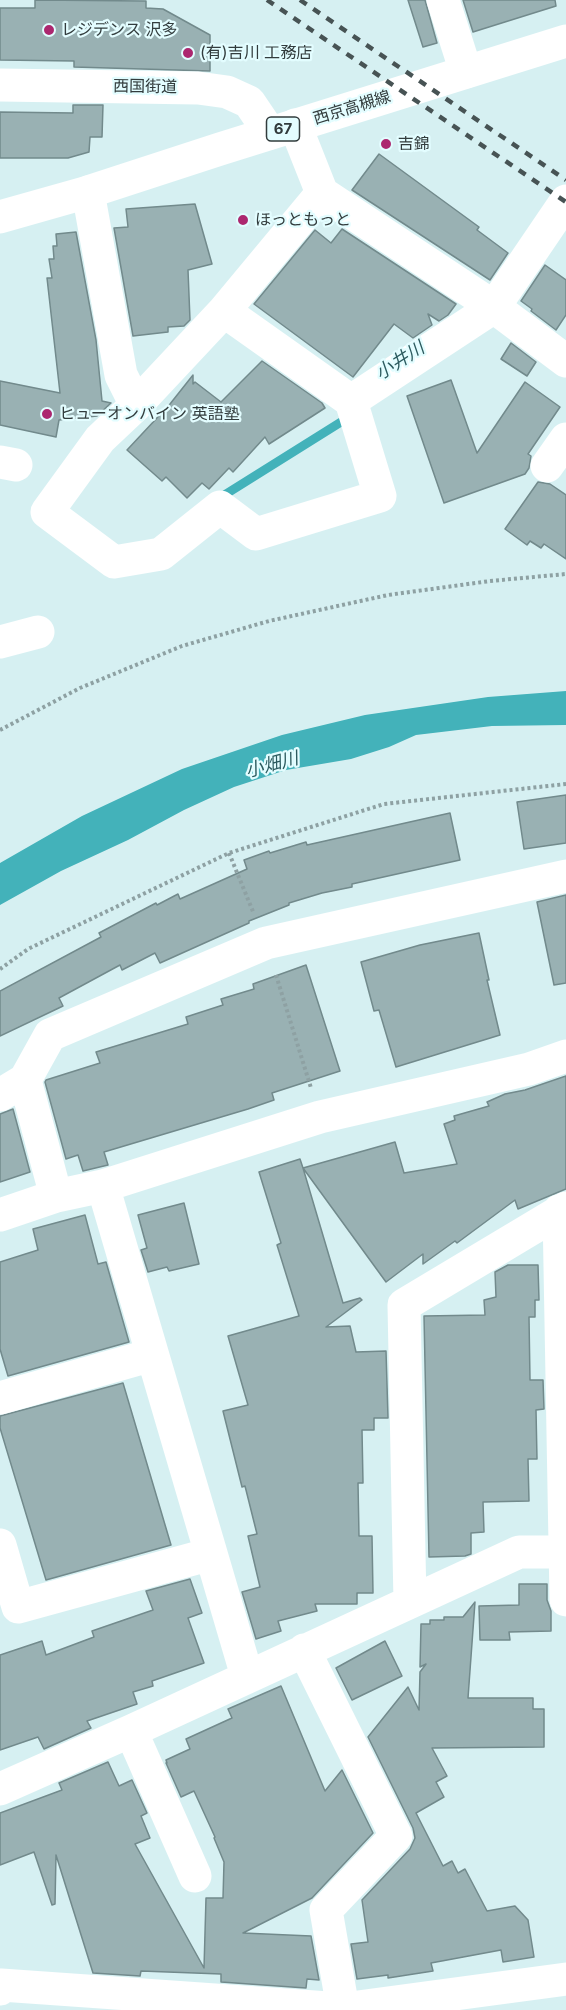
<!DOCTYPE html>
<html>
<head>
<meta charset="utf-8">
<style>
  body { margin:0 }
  canvas { display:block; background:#d6f0f2 }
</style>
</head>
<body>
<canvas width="566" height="2010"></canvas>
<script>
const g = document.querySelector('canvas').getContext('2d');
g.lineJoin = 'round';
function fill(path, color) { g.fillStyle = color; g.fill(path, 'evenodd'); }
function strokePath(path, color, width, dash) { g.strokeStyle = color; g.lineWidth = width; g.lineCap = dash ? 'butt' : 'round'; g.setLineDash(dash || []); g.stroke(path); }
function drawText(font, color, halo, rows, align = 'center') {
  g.font = font + ' Inter,"Noto Sans JP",sans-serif'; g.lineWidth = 4.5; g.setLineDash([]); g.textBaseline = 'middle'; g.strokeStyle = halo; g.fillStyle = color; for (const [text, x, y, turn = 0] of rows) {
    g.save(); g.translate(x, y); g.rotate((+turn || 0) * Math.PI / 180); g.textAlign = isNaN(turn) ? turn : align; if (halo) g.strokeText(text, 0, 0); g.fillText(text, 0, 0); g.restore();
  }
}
fill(new Path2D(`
  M 566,691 L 566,725 L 492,726 L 416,735 L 389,747 L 351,759 L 286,770 L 234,787 L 184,810 L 128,840 L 61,871 L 0,905 L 0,863 L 82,816 L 182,769 L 282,735 L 365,715 L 488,697 Z`), '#43b2ba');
strokePath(new Path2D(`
  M 218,499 L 349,417`), '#43b2ba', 9);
const building = new Path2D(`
  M 35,0 L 146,1 L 146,8 L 163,9 L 210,35 L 210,71 L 74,67 L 74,61 L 0,60 L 0,8 L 35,8 Z
  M 408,0 L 425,0 L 437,43 L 423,47 Z
  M 463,0 L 555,0 L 556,6 L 473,32 Z
  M 73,105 L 103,105 L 102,137 L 90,137 L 89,152 L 68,158 L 0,158 L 0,112 L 73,113 Z
  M 379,154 L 479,227 L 477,230 L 508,253 L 490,280 L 352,190 Z
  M 195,204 L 212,264 L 188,270 L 190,320 L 184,326 L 168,327 L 168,332 L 133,336 L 114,228 L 128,227 L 126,209 Z
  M 342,229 L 456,304 L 448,315 L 439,321 L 428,314 L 432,325 L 413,338 L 394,324 L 353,377 L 254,304 L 315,230 L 331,243 Z
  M 76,232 L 96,340 L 102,401 L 111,403 L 97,416 L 59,420 L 56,437 L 0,425 L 0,381 L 60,393 L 47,278 L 52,278 L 49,259 L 54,259 L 53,246 L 57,246 L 56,234 Z
  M 545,265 L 566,280 L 566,315 L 556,330 L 531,311 L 532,309 L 521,301 Z
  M 511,343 L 536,362 L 527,376 L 501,359 Z
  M 262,361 L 322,403 L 325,408 L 269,444 L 265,437 L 233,472 L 229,468 L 209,489 L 202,483 L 187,498 L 166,477 L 162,481 L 127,450 L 170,404 L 193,375 L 193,384 L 195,382 L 221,402 Z
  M 451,380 L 477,453 L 525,382 L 560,407 L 528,454 L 531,456 L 529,468 L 525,474 L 444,503 L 407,396 Z
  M 538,482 L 550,484 L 566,495 L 566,559 L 544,544 L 541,548 L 530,541 L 527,545 L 505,529 Z
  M 566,795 L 566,843 L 524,849 L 517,802 Z
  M 450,813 L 460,860 L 352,884 L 352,887 L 322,893 L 289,903 L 289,905 L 249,921 L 249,923 L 160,963 L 155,953 L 122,970 L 120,965 L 59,998 L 63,1006 L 0,1036 L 0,991 L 101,937 L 99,933 L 156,903 L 157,905 L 178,894 L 180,899 L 247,869 L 244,860 L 269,851 L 270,853 L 306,842 L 307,845 Z
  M 566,895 L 566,983 L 554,985 L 537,902 Z
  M 479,933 L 489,980 L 487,980 L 500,1035 L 396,1067 L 379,1010 L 374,1011 L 361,962 L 420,945 Z
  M 306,965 L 340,1071 L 272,1093 L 274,1100 L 248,1109 L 104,1152 L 108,1165 L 83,1171 L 78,1155 L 66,1159 L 45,1082 L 46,1080 L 100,1063 L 96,1052 L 188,1024 L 186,1017 L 223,1005 L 221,999 L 254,989 L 253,984 Z
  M 566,1076 L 566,1189 L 518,1209 L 515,1200 L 457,1243 L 455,1241 L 423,1264 L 423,1254 L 386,1282 L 303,1168 L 343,1303 L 360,1298 L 362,1300 L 326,1327 L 350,1326 L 356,1352 L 386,1351 L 388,1418 L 374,1418 L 374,1430 L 362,1430 L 363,1483 L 358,1483 L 359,1536 L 372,1536 L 373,1593 L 357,1593 L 357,1604 L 315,1604 L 317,1611 L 278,1621 L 281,1631 L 256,1639 L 242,1592 L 260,1587 L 248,1536 L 257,1534 L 245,1486 L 242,1487 L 223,1411 L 248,1405 L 228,1336 L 299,1316 L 277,1245 L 281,1243 L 259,1172 L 300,1159 L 303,1168 L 395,1142 L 404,1173 L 457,1164 L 444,1124 L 455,1120 L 454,1116 L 489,1106 L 487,1102 L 505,1094 L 525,1090 Z
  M 13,1109 L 30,1172 L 0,1182 L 0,1114 Z
  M 184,1203 L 199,1264 L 169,1271 L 167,1267 L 148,1272 L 141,1250 L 147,1248 L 138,1215 Z
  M 85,1215 L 98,1264 L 106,1262 L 129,1342 L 8,1376 L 0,1349 L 0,1262 L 38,1250 L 33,1229 Z
  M 508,1265 L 538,1265 L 539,1300 L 535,1300 L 535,1317 L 529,1317 L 530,1380 L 543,1380 L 544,1409 L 536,1410 L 537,1459 L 528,1459 L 529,1501 L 483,1502 L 484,1532 L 471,1533 L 471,1554 L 465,1556 L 429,1557 L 424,1316 L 485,1315 L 484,1300 L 496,1297 L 495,1272 Z
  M 123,1383 L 171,1545 L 46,1580 L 0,1428 L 0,1416 Z
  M 190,1579 L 202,1613 L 188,1618 L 204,1663 L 152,1681 L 153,1686 L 133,1692 L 137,1704 L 87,1721 L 91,1728 L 44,1749 L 38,1737 L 0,1750 L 0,1655 L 42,1641 L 46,1655 L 94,1637 L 92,1631 L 153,1610 L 146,1591 Z
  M 519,1584 L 547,1584 L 547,1600 L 551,1611 L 551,1631 L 509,1632 L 510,1640 L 480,1640 L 479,1606 L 519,1605 Z
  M 475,1602 L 468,1698 L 533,1698 L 533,1709 L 544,1709 L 544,1747 L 432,1748 L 447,1776 L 436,1782 L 444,1797 L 416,1813 L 443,1866 L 452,1861 L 458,1873 L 465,1869 L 487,1911 L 515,1906 L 528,1920 L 534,1957 L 503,1962 L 501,1950 L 431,1963 L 433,1971 L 388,1978 L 388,1975 L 357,1979 L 351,1944 L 368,1942 L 362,1900 L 410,1849 L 415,1838 L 413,1828 L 368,1737 L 408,1687 L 419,1710 L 420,1672 L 426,1664 L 420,1667 L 421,1624 L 430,1624 L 430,1620 L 444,1620 L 444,1617 L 463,1617 Z
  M 385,1641 L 402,1676 L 352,1700 L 336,1668 Z
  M 281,1686 L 325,1791 L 342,1770 L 373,1833 L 312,1898 L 243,1933 L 311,1936 L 319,1980 L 307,1979 L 306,1988 L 221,1982 L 221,1974 L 141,1971 L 140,1976 L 93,1973 L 56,1855 L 55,1904 L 52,1905 L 34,1852 L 0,1865 L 0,1813 L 62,1790 L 59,1783 L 108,1762 L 119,1786 L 132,1780 L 147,1813 L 141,1816 L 150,1838 L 135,1844 L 204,1968 L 206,1898 L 223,1898 L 224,1862 L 214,1838 L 215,1837 L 194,1791 L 181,1797 L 166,1763 L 167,1763 L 166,1760 L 190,1749 L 186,1739 L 232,1718 L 228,1709 Z`);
fill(building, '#99b1b3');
strokePath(building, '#728a8c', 1.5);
strokePath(new Path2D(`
  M 0,730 L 80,688 L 182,646 L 269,621 L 388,595 L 490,581 L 566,574
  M 229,853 L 254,914
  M 0,969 L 28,949 L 229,853 L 384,804 L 566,784
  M 276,975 L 311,1088`), '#8ea1a3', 4, [3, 3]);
strokePath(new Path2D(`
  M 443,0 L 466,72
  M 0,85 L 198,88 L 227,92 L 249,102 L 270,133
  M 295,125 L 322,193 L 494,307 L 566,361
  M 88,192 L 121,375 L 136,405
  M 224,311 L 136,405 L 100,439 L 47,512 L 114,562 L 161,554 L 220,507 L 256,534 L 380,496 L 351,401 L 224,311 L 322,193
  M 351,401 L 494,307 L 566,201
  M 0,462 L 16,465
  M 547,466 L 566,439
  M 0,642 L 38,632
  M 25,1080 L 56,1196
  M 0,1095 L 25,1080 L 50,1035 L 266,943 L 566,876
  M 103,1186 L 247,1676
  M 559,1211 L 566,1600
  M 0,1215 L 56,1196 L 103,1186 L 320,1117 L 529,1069 L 566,1056
  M 0,1398 L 152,1355
  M 0,1545 L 18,1607 L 211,1554
  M 410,1602 L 404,1305 L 566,1208
  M 304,1650 L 396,1836 L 326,1910 L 343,2009
  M 131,1731 L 195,1876
  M 0,1789 L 131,1731 L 519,1552 L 566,1552
  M 0,1989 L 1,1985 L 343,2009 L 566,1979`), '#fff', 33);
strokePath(new Path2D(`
  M 0,217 L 88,192 L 220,149 L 566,41`), '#fff', 33);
strokePath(new Path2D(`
  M 267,0 L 566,202
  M 300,0 L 566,180`), '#475354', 4.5, [8, 8]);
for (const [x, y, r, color] of [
  [49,30,6,"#ac276f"],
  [188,53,6,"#ac276f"],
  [386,144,6,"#ac276f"],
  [243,220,6,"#ac276f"],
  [47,414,6,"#ac276f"]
]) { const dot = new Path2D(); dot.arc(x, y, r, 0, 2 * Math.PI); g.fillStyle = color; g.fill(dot); strokePath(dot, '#e3fdff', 2); }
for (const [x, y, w] of [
  [283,129,33]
]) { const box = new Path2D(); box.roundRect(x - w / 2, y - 12, w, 24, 4.5); g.fillStyle = '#e3fdff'; g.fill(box); strokePath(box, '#323c3d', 1.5); }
drawText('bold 15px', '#323c3d', null, [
  ["67",283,129]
]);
drawText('16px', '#323c3d', '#e3fdff', [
  ["レジデンス 沢多",61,30],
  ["(有)吉川 工務店",200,53],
  ["吉錦",398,144],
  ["ほっともっと",255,220],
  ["ヒューオンバイン 英語塾",59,414]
], 'left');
drawText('16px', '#323c3d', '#e3fdff', [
  ["西国街道",145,87,1],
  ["西京高槻線",352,108,-17]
]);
drawText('italic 18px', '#2c5b5f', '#e3fdff', [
  ["小井川",400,361,-33],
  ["小畑川",272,765,-15]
]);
</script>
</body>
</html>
